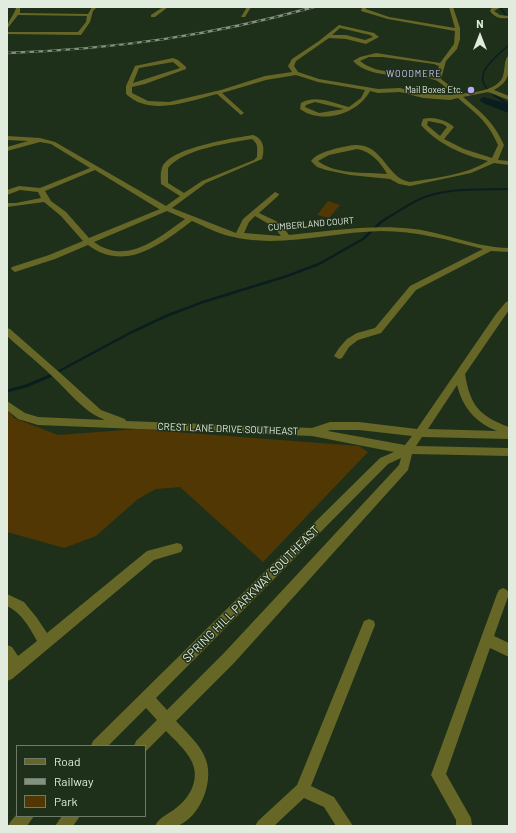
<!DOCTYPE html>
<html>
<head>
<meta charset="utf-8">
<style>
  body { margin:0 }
  #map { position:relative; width:516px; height:833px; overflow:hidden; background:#1f301a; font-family:Barlow,sans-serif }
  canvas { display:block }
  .frame { position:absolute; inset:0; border:8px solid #e1ecde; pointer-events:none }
  .legend { position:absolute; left:16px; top:745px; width:130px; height:72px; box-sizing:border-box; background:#1f301a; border:1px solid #6d7b68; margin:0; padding:5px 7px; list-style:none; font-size:12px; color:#e1ecde }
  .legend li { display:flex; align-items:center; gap:8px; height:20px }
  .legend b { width:20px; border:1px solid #6d7b68 }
  .north { position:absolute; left:460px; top:16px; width:40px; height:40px; -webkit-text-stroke:3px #1f301a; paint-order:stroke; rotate:0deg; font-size:11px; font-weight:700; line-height:16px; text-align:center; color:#e1ecde }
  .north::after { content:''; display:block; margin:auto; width:14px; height:18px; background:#e1ecde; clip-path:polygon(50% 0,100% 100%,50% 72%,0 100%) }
</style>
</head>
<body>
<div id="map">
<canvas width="516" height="833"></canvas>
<div class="frame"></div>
<ul class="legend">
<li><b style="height:5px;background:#666626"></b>Road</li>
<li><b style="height:5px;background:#839180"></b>Railway</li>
<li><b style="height:11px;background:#503703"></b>Park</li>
</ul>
<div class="north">N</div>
</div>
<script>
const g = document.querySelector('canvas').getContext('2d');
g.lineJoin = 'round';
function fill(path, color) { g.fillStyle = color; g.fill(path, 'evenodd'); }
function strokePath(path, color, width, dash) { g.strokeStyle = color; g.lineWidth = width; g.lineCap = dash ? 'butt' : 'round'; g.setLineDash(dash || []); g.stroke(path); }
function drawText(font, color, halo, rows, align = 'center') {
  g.font = font + ' Barlow,sans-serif'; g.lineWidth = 3; g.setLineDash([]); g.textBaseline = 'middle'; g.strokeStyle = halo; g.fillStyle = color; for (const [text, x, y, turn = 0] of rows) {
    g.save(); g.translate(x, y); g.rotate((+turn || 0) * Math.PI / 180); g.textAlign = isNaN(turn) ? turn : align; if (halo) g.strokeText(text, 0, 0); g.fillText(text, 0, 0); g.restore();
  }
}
fill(new Path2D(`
  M 328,201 L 340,205 L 329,218 L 317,215 Z
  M 7,409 L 14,418 L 58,435 L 137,429 L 359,446 L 368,452 L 263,562 L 180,487 L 156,489 L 138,499 L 96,536 L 64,548 L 7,532 Z`), '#503703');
fill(new Path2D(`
  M 483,97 L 509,104 L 509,113 L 485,104 L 479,100 Z`), '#0a1e1f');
strokePath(new Path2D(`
  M 500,7 L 509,20
  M 496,96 C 467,78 492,60 509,45`), '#0a1e1f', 1.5);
strokePath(new Path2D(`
  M 494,95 L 508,104
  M 386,219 C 396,213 407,205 418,200 C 445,187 479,190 509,189`), '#0a1e1f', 2);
strokePath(new Path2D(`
  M 50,376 L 130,333 L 166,316 L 203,302 L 287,276 L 319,264 L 363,239 L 381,222 L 387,218`), '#0a1e1f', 2.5);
strokePath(new Path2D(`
  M 7,391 L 26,386 L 52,375`), '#0a1e1f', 3);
fill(new Path2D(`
  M 92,7 L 97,7 L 93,11 L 90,22 L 81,35 L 7,34 L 7,32 L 78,32 L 86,22 L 87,16 L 18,15 L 7,29 C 7,22 14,15 16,8 L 20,8 L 20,13 L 88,14 Z
  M 163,7 L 168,7 L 155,17 L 151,17 L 151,15 Z
  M 247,7 L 251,7 L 245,17 L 241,17 Z
  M 362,7 L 366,7 L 366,9 L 389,17 L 455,28 L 449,7 L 453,7 L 460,28 L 460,39 L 457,49 L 446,61 L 441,79 L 460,94 C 473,92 498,91 503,76 C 505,69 504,63 507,57 L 509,56 C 509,74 510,81 494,90 L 509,96 L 509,100 L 488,92 L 463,97 C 483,114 493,121 504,145 L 498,160 L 509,161 L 509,165 L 494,163 L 471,173 L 410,186 L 399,184 L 390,179 L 350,175 L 326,170 L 317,167 L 311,161 C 317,153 328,151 338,148 C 344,147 350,145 356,145 C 383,144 387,179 410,182 C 435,178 466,175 488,161 C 463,155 439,145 421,125 L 423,119 C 433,116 446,120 454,127 L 444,139 L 464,149 L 492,158 L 498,145 C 487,120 477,115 458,98 L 450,100 L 423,98 L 400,92 L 378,93 L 370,91 C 358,114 322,125 300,109 L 301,103 C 315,94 334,103 349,107 L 361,98 L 365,90 L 318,82 L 296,75 L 266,80 L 222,93 L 243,112 L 244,113 L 241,115 L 217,94 C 189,101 150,117 126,94 L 126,86 L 135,66 L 173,58 L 178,60 L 186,67 L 186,69 L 145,84 L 132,87 L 132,93 L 148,101 L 169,102 L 221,90 L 265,76 L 292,72 L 288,66 L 292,59 L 319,41 L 339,25 L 374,33 L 379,37 L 366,44 L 346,39 L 329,38 L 296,61 L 294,66 L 298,72 L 319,79 L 378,89 L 400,88 L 423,94 L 454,95 C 449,91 441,82 435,80 C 410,72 372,81 353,61 L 360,57 L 376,53 L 440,63 L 454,44 L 455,31 L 388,19 L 361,11 ZM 340,28 L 370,35 L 373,37 L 365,40 L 346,35 L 332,35 ZM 369,57 L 383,57 L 434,64 L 439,66 L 436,77 C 414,72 377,76 360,61 ZM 173,62 L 180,68 L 133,83 L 139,68 ZM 315,102 L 344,109 L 319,113 L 305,107 L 306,105 ZM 428,121 L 443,124 L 447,127 L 440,136 L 427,125 ZM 357,149 C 371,151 381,163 387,174 C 366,172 336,175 318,161 L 329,155 Z
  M 492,7 L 501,7 L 494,11 L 500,15 L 509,16 L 509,18 C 501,19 495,18 490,11 Z
  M 253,135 C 264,139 265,149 262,159 L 206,183 L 172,208 L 236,233 L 243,219 L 275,192 L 279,194 L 278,196 L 259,213 L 280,223 L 289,235 C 330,231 372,224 414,229 C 446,233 478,248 509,248 L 509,252 L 491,251 L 416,290 L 381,333 L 358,340 L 349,347 L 342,358 L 339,359 L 334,356 L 339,348 L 347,339 L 357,333 L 375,328 L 410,286 L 483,249 C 449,240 416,231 381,231 C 330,232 278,249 229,236 C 216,233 204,226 192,221 C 161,244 125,273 88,245 L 55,259 L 18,271 L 15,272 L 11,269 L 12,267 L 49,255 L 83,241 L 61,216 L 44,202 L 7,207 L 7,203 L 16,203 L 41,198 L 38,192 L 20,190 L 7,195 L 7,190 L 19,186 L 40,188 L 90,168 L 51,144 L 40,142 L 7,151 L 7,147 L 28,141 L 7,140 L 7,136 L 40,138 L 55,142 L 166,206 L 180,196 L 161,184 C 161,179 160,173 162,168 C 168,148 234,138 253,135 ZM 252,139 C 259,144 257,150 257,157 L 254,160 L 202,181 L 184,193 L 168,183 L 168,168 C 183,149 229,143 252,139 ZM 95,170 L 159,209 L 160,209 L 89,238 L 66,212 L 51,201 L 45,191 ZM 167,211 L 185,219 C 159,238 126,266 94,242 ZM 255,216 L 274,227 L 281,236 L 244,233 L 249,222 Z
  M 509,301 L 509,310 L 465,374 C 470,405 479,416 509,427 L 509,439 L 422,437 L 416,446 L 509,448 L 509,456 L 412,454 L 408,470 L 234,663 L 176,721 C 187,733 201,745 206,760 C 214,782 200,818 177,826 C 171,828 162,826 155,826 C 159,817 169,814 176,808 C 190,798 200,779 192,762 C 186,750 175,740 166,731 L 146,751 L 145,746 L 134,746 L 136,741 L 157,720 L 146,708 L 108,746 L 91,746 L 93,741 L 380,458 L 394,452 L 312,436 L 38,425 L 18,419 L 7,410 L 7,401 L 25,413 L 38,417 L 105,420 C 84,412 70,393 53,377 C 39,363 22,350 7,336 L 7,328 L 10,329 L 59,372 L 101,410 L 125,419 L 126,421 L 312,428 L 330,422 L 359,422 L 417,429 L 496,314 L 506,302 ZM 457,385 C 463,408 475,422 497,431 L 428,429 ZM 330,430 L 359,430 L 412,436 L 405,445 L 328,431 ZM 401,458 L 399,465 L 224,653 L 167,710 L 156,698 L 388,464 Z
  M 177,543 L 181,544 L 183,548 L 181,552 L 154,560 L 12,679 L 7,681 L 8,664 L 7,645 L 12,647 L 18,656 L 37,641 C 29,627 22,613 7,606 L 7,594 L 24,602 L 37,618 L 47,633 L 147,551 Z
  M 503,588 L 507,590 L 509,594 L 494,636 L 509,643 L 509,657 L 490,648 L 446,774 L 471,818 L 472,826 L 456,826 L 456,820 L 431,775 L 497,594 L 499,590 Z
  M 369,619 L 374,621 L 375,625 L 311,786 L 334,797 L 353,826 L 336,826 L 324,807 L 304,798 L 274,826 L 255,826 L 258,821 L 297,785 L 364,621 Z
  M 17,814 L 17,816 L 34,816 L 27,826 L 8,826 L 11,821 Z
  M 62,816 L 80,816 L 73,826 L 55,826 Z`), '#666626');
const rail = new Path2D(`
  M 7,53 C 115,49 210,36 314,7`);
strokePath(rail, '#839180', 2.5);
strokePath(rail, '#1f301a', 1.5, [4.5]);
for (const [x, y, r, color] of [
  [471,90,4,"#b8abf7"]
]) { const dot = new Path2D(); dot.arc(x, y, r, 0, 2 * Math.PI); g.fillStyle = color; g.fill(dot); strokePath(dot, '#1f301a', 1.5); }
g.letterSpacing = '1px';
drawText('9px', '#cdc5fe', '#1f301a', [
  ["WOODMERE",414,74]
]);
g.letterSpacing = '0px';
drawText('9px', '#e1ecde', '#1f301a', [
  ["Mail Boxes Etc.",463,90]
], 'right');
drawText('9px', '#e1ecde', '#1f301a', [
  ["CUMBERLAND COURT",311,224,-5]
]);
drawText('10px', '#e1ecde', '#1f301a', [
  ["CREST LANE DRIVE SOUTHEAST",228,429,2]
]);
drawText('12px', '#e1ecde', '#1f301a', [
  ["SPRING HILL PARKWAY SOUTHEAST",251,594,-45]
]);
</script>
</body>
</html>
